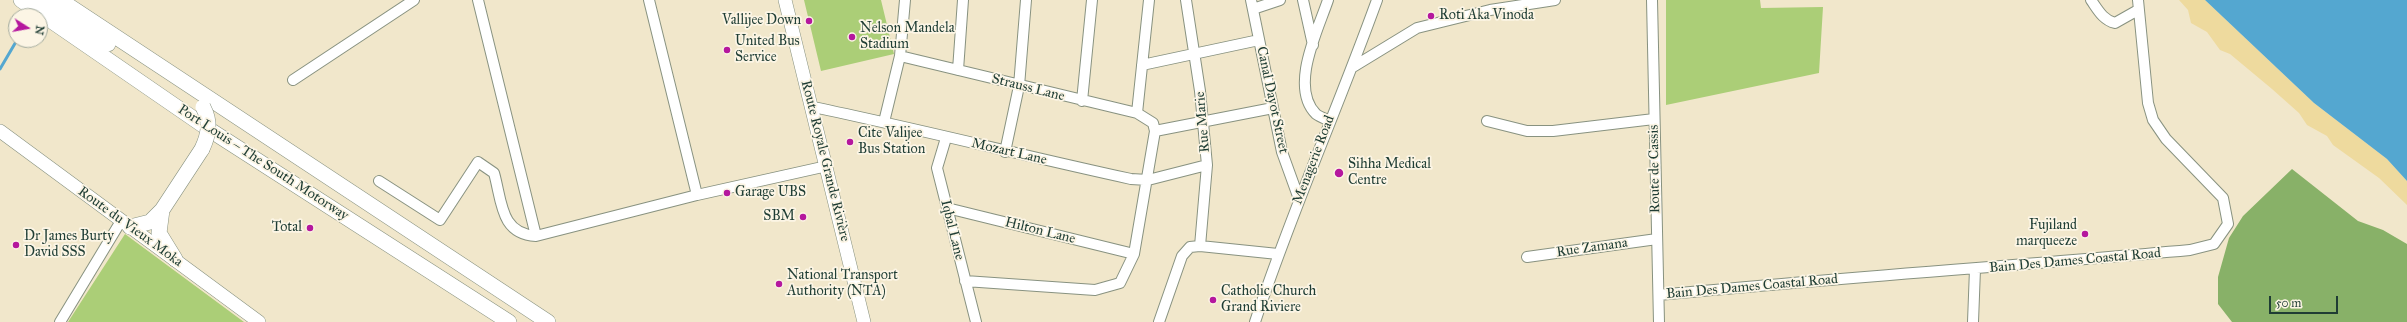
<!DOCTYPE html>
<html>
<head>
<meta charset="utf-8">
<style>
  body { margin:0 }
  #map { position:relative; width:2407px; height:322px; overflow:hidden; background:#f1e7cb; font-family:"IM FELL Great Primer",serif }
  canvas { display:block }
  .north { position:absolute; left:8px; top:8px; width:40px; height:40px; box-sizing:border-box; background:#fcf5e5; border:1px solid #a4ab9e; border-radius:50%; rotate:101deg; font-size:11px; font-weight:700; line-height:16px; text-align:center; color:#1f3d34 }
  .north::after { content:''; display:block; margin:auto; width:14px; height:18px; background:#b5179e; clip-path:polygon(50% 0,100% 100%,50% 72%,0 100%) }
  .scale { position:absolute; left:2269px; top:296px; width:69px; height:18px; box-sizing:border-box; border:2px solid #1f3d34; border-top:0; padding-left:5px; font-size:12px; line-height:14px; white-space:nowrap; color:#1f3d34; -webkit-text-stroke:3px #fcf5e5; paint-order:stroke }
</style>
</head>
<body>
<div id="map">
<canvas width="2407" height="322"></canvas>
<div class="north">N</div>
<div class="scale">50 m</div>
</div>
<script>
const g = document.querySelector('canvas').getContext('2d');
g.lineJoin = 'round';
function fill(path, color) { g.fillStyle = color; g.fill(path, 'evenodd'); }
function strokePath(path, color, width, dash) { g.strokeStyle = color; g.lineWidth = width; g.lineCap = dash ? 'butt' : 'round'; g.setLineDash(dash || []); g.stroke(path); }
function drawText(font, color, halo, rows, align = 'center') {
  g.font = font + ' "IM FELL Great Primer",serif'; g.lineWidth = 3.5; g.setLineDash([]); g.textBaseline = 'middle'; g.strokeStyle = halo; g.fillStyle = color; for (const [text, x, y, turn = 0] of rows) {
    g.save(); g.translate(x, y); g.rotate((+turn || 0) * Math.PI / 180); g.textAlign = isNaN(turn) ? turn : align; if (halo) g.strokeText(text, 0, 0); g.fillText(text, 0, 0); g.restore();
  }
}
fill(new Path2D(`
  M 804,0 L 881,0 L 894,54 L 821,71 Z
  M 1666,0 L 1760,0 L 1761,8 L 1823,7 L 1819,73 L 1666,105 Z
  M 125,234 L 244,322 L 68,322 Z`), '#abce77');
fill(new Path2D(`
  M 2292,169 L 2358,221 L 2383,230 L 2407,244 L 2407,322 L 2232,322 L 2218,304 L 2218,277 L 2229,238 L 2243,216 Z`), '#88b168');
fill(new Path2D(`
  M 2179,0 L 2205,0 L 2314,103 L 2387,159 L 2407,181 L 2407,205 L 2379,178 L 2333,145 L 2327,136 L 2307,125 L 2299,113 L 2272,89 L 2230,54 L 2220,50 L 2207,32 L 2191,23 L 2188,10 Z`), '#eeda9e');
fill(new Path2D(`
  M 2205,0 L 2407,0 L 2407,181 L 2387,159 L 2314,103 Z`), '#54a7d0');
strokePath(new Path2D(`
  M 0,69 L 17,40`), '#54a7d0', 3);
const minor = new Path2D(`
  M 478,0 L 536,236
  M 649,0 L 697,195
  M 1186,0 L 1200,91 L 1207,165 L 1200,246
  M 1251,0 L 1282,152 L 1299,199
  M 1303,0 L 1313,45
  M 1328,0 C 1318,30 1289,87 1316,114 C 1320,117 1326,119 1330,121
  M 1652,0 L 1659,322
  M 2091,0 C 2098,10 2103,20 2115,23 L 2138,10
  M 1253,9 L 1280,0
  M 900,56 L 1137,113 L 1153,123 L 1155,131 L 1134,254 L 1120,283 L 1095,290 L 965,281
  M 1142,65 L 1259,40
  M 1353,67 L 1417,28 L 1490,10 L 1555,0
  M 958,70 L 963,0
  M 293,80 L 414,0
  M 1082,101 L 1092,0
  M 813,107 C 919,129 1025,156 1131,179 L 1148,180 L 1207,165
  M 1137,113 L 1149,0
  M 1487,121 L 1527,131 L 1553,131 L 1654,119
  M 884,122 L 900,56 L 905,0
  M 1155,131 L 1273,108
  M 946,138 L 937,168 L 976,322
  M 1005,152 L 1019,86 L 1026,0
  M 379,181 L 440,220 L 478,162 L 494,173 C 502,201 500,234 536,236 L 697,195 L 827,166
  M 947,208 L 1134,254
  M 1527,257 L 1657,239
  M 1659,295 C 1836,278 2013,266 2190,250 L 2214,244 L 2228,224 L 2223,198 L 2166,139 L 2153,120 L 2148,103 L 2138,0
  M 60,322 L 121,221
  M 1159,322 L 1182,256 L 1190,247 L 1200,246 L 1278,254
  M 1255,322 C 1291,213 1338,108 1377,0
  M 1973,322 L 1975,269`);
const major = new Path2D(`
  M 785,0 L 864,322
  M 0,131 L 259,322`);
const highway = new Path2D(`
  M 21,0 L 210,130 L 509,322
  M 42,0 L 108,44
  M 60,0 L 548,322
  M 162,210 L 159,233 L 175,259
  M 130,227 L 150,222 L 162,210 L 202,149`);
strokePath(minor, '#889280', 12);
strokePath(major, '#889280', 14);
strokePath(highway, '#889280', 16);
strokePath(minor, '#fff', 10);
strokePath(major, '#fff', 13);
strokePath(highway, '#fff', 15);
const highwayBridge = new Path2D(`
  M 202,149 C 209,134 211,122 203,107`);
strokePath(highwayBridge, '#889280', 16, []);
strokePath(highwayBridge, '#fff', 15);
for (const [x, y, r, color] of [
  [1431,16,4,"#b5179e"],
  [809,21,4,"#b5179e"],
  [852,37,4,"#b5179e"],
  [727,50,4,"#b5179e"],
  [850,142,4,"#b5179e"],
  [1339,173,5,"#b5179e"],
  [727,193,4,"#b5179e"],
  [803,217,4,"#b5179e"],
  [310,228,4,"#b5179e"],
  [2085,234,4,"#b5179e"],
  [16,245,4,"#b5179e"],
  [779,284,4,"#b5179e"],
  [1213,300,4,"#b5179e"]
]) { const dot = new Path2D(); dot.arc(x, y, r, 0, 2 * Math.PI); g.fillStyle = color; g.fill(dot); strokePath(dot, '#fcf5e5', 1.5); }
drawText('14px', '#1f3d34', '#fcf5e5', [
  ["Roti Aka Vinoda",1439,16],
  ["Vallijee Down",801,21,"right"],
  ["Nelson Mandela",860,29],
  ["Stadium",860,45],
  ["United Bus",735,42],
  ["Service",735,58],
  ["Cite Valijee",858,134],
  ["Bus Station",858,150],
  ["Sihha Medical",1348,165],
  ["Centre",1348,181],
  ["Garage UBS",735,193],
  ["SBM",795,217,"right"],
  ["Fujiland",2077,226,"right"],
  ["marqueeze",2077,242,"right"],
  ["Total",302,228,"right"],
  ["Dr James Burty",24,237],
  ["David SSS",24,253],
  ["National Transport",787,276],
  ["Authority (NTA)",787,292],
  ["Catholic Church",1221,292],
  ["Grand Riviere",1221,308]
], 'left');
drawText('14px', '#1f3d34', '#fcf5e5', [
  ["Strauss Lane",1028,88,14],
  ["Canal Dayot Street",1272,100,78],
  ["Rue Marie",1203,122,-95],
  ["Mozart Lane",1009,152,13],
  ["Menagerie Road",1314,160,-69],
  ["Route Royale Grande Rivière",825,161,76],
  ["Port Louis – The South Motorway",263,163,33],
  ["Route de Cassis",1655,169,-91],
  ["Route du Vieux Moka",130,227,36],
  ["Iqbal Lane",952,230,76],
  ["Hilton Lane",1040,231,14],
  ["Rue Zamana",1592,248,-8],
  ["Bain Des Dames Coastal Road",2075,261,-5],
  ["Bain Des Dames Coastal Road",1752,287,-5]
]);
</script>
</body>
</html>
